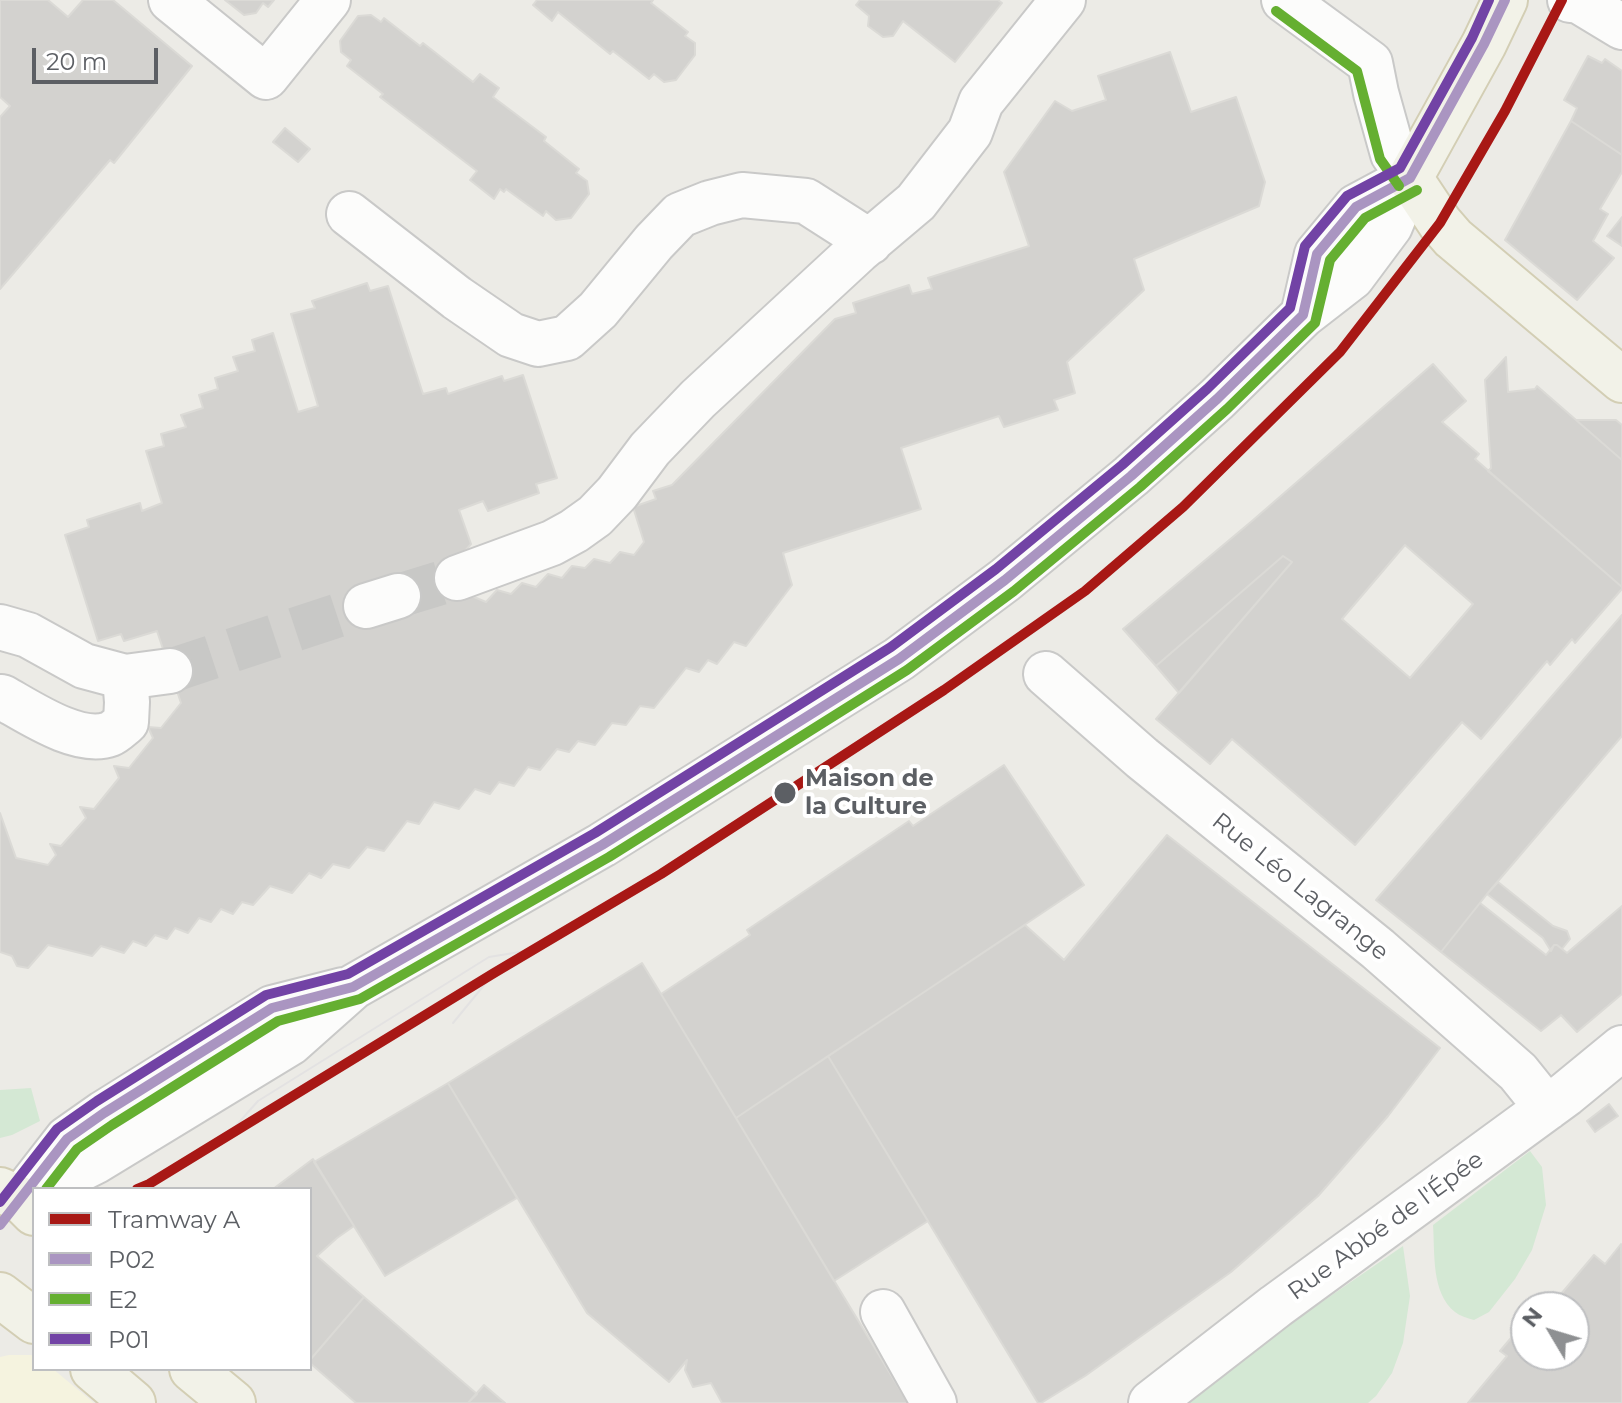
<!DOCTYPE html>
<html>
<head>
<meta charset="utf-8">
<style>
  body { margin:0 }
  #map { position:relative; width:1622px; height:1403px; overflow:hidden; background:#ecebe6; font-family:Montserrat,sans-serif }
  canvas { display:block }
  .legend { position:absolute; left:32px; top:1187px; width:280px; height:184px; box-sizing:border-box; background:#fff; border:2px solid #bebfc1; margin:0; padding:10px 14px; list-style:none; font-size:24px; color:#5c5f64 }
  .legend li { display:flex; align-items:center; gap:16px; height:40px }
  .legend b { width:40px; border:2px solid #bebfc1 }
  .north { position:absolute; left:1510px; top:1291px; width:80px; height:80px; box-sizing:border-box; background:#fff; border:2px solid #bebfc1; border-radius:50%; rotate:308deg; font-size:22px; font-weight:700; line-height:32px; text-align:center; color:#5c5f64 }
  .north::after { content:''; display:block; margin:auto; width:28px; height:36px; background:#8e9092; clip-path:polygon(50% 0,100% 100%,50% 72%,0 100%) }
  .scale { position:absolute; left:32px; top:48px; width:126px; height:36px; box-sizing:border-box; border:4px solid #5c5f64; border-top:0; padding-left:10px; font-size:24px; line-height:28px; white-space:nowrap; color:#5c5f64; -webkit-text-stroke:6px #fff; paint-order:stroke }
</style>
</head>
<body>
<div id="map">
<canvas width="1622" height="1403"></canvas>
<ul class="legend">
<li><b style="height:10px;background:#a81815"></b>Tramway A</li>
<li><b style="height:10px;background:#aa95c1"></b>P02</li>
<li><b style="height:10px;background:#65af31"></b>E2</li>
<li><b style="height:10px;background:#7243a5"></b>P01</li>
</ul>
<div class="north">N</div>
<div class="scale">20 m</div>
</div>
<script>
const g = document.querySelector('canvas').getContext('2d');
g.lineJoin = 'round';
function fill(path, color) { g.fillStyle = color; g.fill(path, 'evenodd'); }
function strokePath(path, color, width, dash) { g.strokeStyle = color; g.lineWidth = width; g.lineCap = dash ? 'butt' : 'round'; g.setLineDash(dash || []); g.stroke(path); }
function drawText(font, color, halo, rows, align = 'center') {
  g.font = font + ' Montserrat,sans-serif'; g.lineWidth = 8; g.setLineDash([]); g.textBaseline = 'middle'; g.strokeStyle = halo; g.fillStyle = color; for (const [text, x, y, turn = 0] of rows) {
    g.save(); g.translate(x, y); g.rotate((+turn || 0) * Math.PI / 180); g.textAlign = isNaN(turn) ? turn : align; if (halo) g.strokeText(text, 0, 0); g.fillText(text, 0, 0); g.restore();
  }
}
fill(new Path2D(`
  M 9,1355 L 31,1355 L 34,1356 L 34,1369 L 53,1369 L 94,1403 L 0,1403 L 0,1357 Z`), '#f5f3df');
fill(new Path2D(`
  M 31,1088 L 40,1121 L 12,1135 L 0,1138 L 0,1090 Z
  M 1530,1151 L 1542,1167 L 1546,1205 L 1532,1250 L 1515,1279 L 1489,1312 L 1474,1320 C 1467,1318 1460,1316 1455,1312 C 1431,1293 1435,1253 1433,1225 Z
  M 1403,1246 L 1410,1296 L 1403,1343 L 1392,1373 L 1376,1396 L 1368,1403 L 1189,1403 L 1184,1397 Z`), '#d4e8d4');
const building = new Path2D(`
  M 0,0 L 48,0 L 68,17 L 83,0 L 113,0 L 192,66 L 114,163 L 110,160 L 0,289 L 0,117 L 10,106 L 0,97 Z
  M 225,0 L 274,0 L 268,7 L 263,3 L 256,13 L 244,15 Z
  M 537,0 L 653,0 L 651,3 L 688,32 L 685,36 L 695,43 L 695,55 L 676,80 L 664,82 L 654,74 L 649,79 L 613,51 L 610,54 L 558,12 L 552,21 L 533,5 Z
  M 860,0 L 998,0 L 1002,3 L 955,62 L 903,21 L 893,36 L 883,37 L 868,26 L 869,16 L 856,5 Z
  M 371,15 L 381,22 L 384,18 L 420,46 L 423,43 L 473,82 L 480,74 L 499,88 L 493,97 L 546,137 L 544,141 L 579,169 L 576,173 L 587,181 L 589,194 L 571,218 L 556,220 L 546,211 L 543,216 L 506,189 L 504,192 L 500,189 L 494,199 L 470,180 L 477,171 L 380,97 L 383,94 L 347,66 L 351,60 L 341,52 L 340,41 L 358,16 Z
  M 1170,52 L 1191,112 L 1236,97 L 1265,182 L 1259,206 L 1134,259 L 1144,290 L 1067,362 L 1075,393 L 1054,400 L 1058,410 L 1004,427 L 999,416 L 901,448 L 921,509 L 783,553 L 792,585 L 746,646 L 734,642 L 717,664 L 708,660 L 699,672 L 686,668 L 654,708 L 640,706 L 626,725 L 612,723 L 595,745 L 578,741 L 569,752 L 557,749 L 540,770 L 528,767 L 514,786 L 499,782 L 490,794 L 475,789 L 459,809 L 434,802 L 419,824 L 407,821 L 384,851 L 367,847 L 349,868 L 333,864 L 321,878 L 309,873 L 292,893 L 270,886 L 253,905 L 242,902 L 233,914 L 221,909 L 211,922 L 199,918 L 188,933 L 175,928 L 167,939 L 155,935 L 146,946 L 133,941 L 124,953 L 101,946 L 92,956 L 48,945 L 28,968 L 17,966 L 12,956 L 0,952 L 0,813 L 16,858 L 48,865 L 56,855 L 50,844 L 61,846 L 86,818 L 80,807 L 94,809 L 119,778 L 114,766 L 129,768 L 153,738 L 148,727 L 161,728 L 181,703 L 157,631 L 124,641 L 121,634 L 98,641 L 65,535 L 89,527 L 87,520 L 140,503 L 142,511 L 162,503 L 146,451 L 164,446 L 161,434 L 186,427 L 181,415 L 203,408 L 199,395 L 218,389 L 215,378 L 238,371 L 233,357 L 255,351 L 252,340 L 273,333 L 298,412 L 318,406 L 291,314 L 315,308 L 312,301 L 367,283 L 370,291 L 388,286 L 423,394 L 446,388 L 448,394 L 502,376 L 504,381 L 523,375 L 557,478 L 536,484 L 539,493 L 488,511 L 483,501 L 459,510 L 471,544 L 453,565 L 395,588 L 400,601 L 462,592 L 486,602 L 497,590 L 511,594 L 522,583 L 536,587 L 548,574 L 562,578 L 572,566 L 585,568 L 594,559 L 610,563 L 620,552 L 634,555 L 644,542 L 633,507 L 656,499 L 653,491 L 672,485 L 835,319 L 856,313 L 853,303 L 909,285 L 912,294 L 932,289 L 928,278 L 1029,246 L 1004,172 L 1055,101 L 1072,111 L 1106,100 L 1098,76 Z
  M 1588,56 L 1602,63 L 1605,59 L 1622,71 L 1622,155 L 1571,121 L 1577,108 L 1564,100 Z
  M 1571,121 L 1622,155 L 1622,172 L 1600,209 L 1608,214 L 1593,241 L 1614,258 L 1577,300 L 1505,240 Z
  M 285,128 L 310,149 L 298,162 L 273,142 Z
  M 1622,217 L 1622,246 L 1607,236 Z
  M 1506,357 L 1508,392 L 1535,389 L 1537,386 L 1622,460 L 1622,587 L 1488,471 L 1491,468 L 1485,380 Z
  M 1433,364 L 1466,401 L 1442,422 L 1479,454 L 1475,459 L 1622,587 L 1622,589 L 1575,643 L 1572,639 L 1550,665 L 1547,661 L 1481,739 L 1462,722 L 1355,845 L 1232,739 L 1210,764 L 1156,719 L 1292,562 L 1283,556 L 1156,666 L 1123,629 L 1252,521 ZM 1405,545 L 1473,604 L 1410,678 L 1342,619 Z
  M 1576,420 L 1616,420 L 1622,425 L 1622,460 Z
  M 1283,556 L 1292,562 L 1179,693 L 1156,666 Z
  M 453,565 L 462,592 L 400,601 L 395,588 Z
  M 1622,615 L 1622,736 L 1487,894 L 1441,952 L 1376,900 Z
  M 1004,765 L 1084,885 L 736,1118 L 661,994 L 750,935 L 747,930 L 827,876 L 909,821 L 913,826 Z
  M 1167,835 L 1440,1048 L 1388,1116 L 1318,1196 L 1231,1272 L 1085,1376 L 1041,1403 L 1038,1403 L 828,1056 L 1025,925 L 1064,960 Z
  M 1498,882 L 1553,926 L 1567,931 L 1570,939 L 1562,949 L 1557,945 L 1554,945 L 1551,951 L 1543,938 L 1487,894 Z
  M 1480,903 L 1546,955 L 1554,945 L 1557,945 L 1567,953 L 1622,906 L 1622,994 L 1577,1032 L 1561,1015 L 1541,1031 L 1441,952 Z
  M 642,963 L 661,994 L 908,1403 L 722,1403 L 711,1383 L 693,1387 L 685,1370 L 687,1360 L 669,1382 L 587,1313 L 448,1083 Z
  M 828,1056 L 928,1221 L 834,1281 L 736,1118 Z
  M 448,1083 L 517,1198 L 385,1276 L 314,1162 Z
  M 1609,1104 L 1618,1116 L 1595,1132 L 1587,1121 Z
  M 313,1159 L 354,1226 L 337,1238 L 317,1256 L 364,1297 L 310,1360 L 310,1189 L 273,1189 Z
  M 1621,1244 L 1622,1403 L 1468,1403 L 1507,1356 L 1500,1351 L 1516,1332 L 1524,1338 L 1526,1335 L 1526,1355 L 1574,1355 L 1574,1307 L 1550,1307 L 1594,1255 L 1605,1264 Z
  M 364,1297 L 477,1394 L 468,1403 L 356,1403 L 310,1363 L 310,1360 Z
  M 484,1385 L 505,1403 L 468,1403 Z`);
fill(building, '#d3d2cf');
strokePath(building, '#dbdad6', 2);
strokePath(new Path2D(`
  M 398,596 L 457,578
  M 170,671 L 366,606`), '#c8c8c6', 44, [44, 22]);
const minor = new Path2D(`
  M 171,0 L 266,77 L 328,0
  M 1284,0 L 1370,63 L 1376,93 L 1393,154 L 1410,178
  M 1570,0 L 1579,1 L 1622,27
  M 349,214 L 457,298 L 511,335 L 538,344 L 567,338 L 598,310 L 654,242 L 680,215 L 710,203 L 742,195 L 806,201 L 870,242
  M 1303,315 L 1317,254 L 1356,207 L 1410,178
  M 457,578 L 552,543 L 574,531 L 595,516 L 617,493 L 650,449 L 698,399 L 858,251 L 916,202 L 970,132 L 981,102 L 1063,0
  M 366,606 L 398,596
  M 0,627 L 28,635 L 84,666 L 125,677 L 170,671
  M 1046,674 L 1142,758 L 1378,949 L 1518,1072 L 1547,1108
  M 2,697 C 29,712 79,746 110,734 C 115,732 121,726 126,722 L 127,702 L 125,677
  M 29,1188 L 67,1139 L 104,1113 L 272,1008 L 343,990
  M 40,1189 L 96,1161 L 290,1043 L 353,987 L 602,845 L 899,659 L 1005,580 L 1131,476 L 1217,399 L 1303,315 L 1352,277 L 1390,226 L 1410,178
  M 883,1312 L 934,1403
  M 1151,1403 L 1276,1306 L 1566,1094 L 1622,1048`);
const major = new Path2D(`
  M 1505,0 L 1484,44 L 1410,178 L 1440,223 L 1453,238 L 1622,380
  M 0,1190 L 20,1199 L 34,1213
  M 0,1295 L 34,1321
  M 93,1369 L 133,1403
  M 192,1369 L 233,1403`);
strokePath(minor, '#c9c9c8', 48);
strokePath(major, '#d3ceb4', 48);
strokePath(minor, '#fcfcfb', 44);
strokePath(major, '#f2f2e8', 44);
strokePath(new Path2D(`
  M 453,1023 L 494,973
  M 225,1138 L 258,1101 L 489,957 L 532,950`), '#e3e2e2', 2);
strokePath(new Path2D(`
  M 0,1225 L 67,1139 L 104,1113 L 272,1008 L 353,987 L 602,845 L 899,659 L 1005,580 L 1131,476 L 1217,399 L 1303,315 L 1317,254 L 1356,207 L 1410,178 L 1484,44 L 1505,0`), '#aa95c1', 10);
strokePath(new Path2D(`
  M 1276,11 L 1357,71 L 1380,159 L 1399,186
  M 46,1189 L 77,1149 L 112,1125 L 278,1021 L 360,999 L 609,857 L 907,670 L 1014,591 L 1140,487 L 1227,409 L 1315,323 L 1330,260 L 1365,218 L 1417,190`), '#65af31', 10);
strokePath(new Path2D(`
  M 0,1202 L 57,1129 L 97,1101 L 266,995 L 348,974 L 595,833 L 891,647 L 996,569 L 1122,465 L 1207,389 L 1290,308 L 1305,246 L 1347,196 L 1400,168 L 1472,38 L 1489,0`), '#7243a5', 10);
strokePath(new Path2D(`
  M 137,1189 L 149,1184 L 494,973 L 661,874 L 944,690 L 1085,591 L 1183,507 L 1340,352 L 1440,223 L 1505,111 L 1562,0`), '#a81815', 10);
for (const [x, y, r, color] of [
  [785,793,12,"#5c5f64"]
]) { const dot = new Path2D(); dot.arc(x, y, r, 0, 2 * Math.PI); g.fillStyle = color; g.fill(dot); strokePath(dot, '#fff', 3); }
drawText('bold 24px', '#5c5f64', '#fff', [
  ["Maison de",805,779],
  ["la Culture",805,807]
], 'left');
drawText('24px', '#5c5f64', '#fff', [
  ["Rue Léo Lagrange",1300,887,39],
  ["Rue Abbé de l'Épée",1386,1226,-36]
]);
</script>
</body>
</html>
